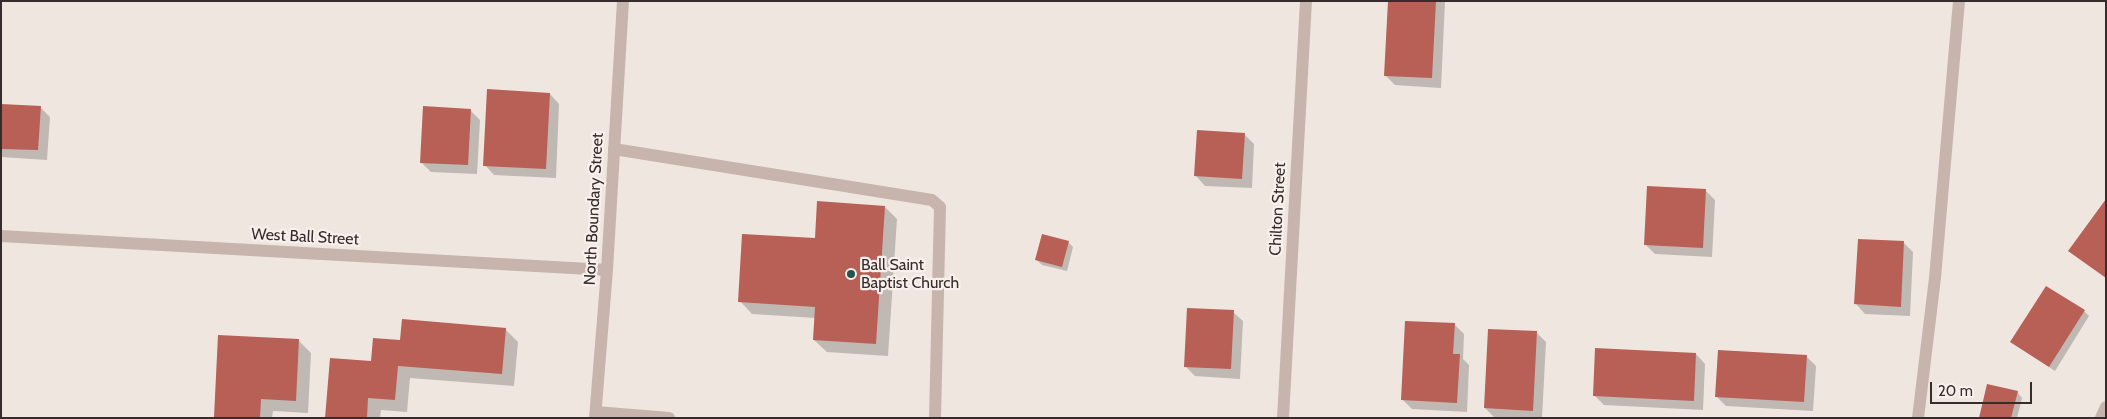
<!DOCTYPE html>
<html>
<head>
<meta charset="utf-8">
<style>
  body { margin:0 }
  #map { position:relative; width:2107px; height:419px; overflow:hidden; background:#f0e6e0; font-family:Cabin,sans-serif }
  canvas { display:block }
  .frame { position:absolute; inset:0; border:2px solid #362c2b; pointer-events:none }
  .scale { position:absolute; left:1930px; top:382px; width:102px; height:22px; box-sizing:border-box; border:2px solid #362c2b; border-top:0; padding-left:6px; font-size:15px; line-height:18px; white-space:nowrap; color:#362c2b; -webkit-text-stroke:4px #f8f0ec; paint-order:stroke }
</style>
</head>
<body>
<div id="map">
<canvas width="2107" height="419"></canvas>
<div class="frame"></div>
<div class="scale">20 m</div>
</div>
<script>
const g = document.querySelector('canvas').getContext('2d');
g.lineJoin = 'round';
function fill(path, color) { g.fillStyle = color; g.fill(path, 'evenodd'); }
function strokePath(path, color, width, dash) { g.strokeStyle = color; g.lineWidth = width; g.lineCap = dash ? 'butt' : 'round'; g.setLineDash(dash || []); g.stroke(path); }
function drawText(font, color, halo, rows, align = 'center') {
  g.font = font + ' Cabin,sans-serif'; g.lineWidth = 4.5; g.setLineDash([]); g.textBaseline = 'middle'; g.strokeStyle = halo; g.fillStyle = color; for (const [text, x, y, turn = 0] of rows) {
    g.save(); g.translate(x, y); g.rotate((+turn || 0) * Math.PI / 180); g.textAlign = isNaN(turn) ? turn : align; if (halo) g.strokeText(text, 0, 0); g.fillText(text, 0, 0); g.restore();
  }
}
fill(new Path2D(`
  M 1389,1 L 1445,1 L 1441,88 L 1395,85 L 1385,75 Z
  M 550,94 L 559,104 L 556,178 L 494,175 L 485,165 Z
  M 1,105 L 40,107 L 50,117 L 47,160 L 1,157 Z
  M 470,110 L 480,120 L 477,174 L 431,172 L 421,162 Z
  M 1244,134 L 1254,144 L 1252,188 L 1205,186 L 1196,176 Z
  M 1705,190 L 1715,200 L 1712,257 L 1655,254 L 1645,244 Z
  M 885,207 L 897,219 L 888,356 L 827,352 L 814,340 L 816,318 L 752,314 L 740,301 L 816,240 Z
  M 1068,242 L 1073,247 L 1067,271 L 1042,265 L 1037,260 Z
  M 1904,243 L 1913,252 L 1910,316 L 1865,314 L 1856,304 Z
  M 2084,311 L 2089,316 L 2055,371 L 2012,342 Z
  M 1233,312 L 1243,321 L 1240,379 L 1195,376 L 1186,367 Z
  M 1454,324 L 1464,334 L 1463,359 L 1469,365 L 1467,412 L 1412,409 L 1402,399 Z
  M 505,329 L 518,342 L 514,386 L 410,378 L 407,412 L 381,410 L 380,418 L 327,418 L 372,362 Z
  M 1537,333 L 1546,342 L 1542,418 L 1495,418 L 1485,408 Z
  M 298,340 L 311,353 L 308,413 L 273,411 L 272,418 L 215,416 Z
  M 1696,354 L 1705,364 L 1703,410 L 1604,405 L 1594,395 Z
  M 1806,356 L 1816,366 L 1813,411 L 1726,406 L 1717,397 Z
  M 2017,392 L 2022,398 L 2017,418 L 1980,418 Z`), '#0003');
fill(new Path2D(`
  M 1388,1 L 1436,1 L 1432,78 L 1384,76 Z
  M 487,89 L 550,93 L 546,169 L 483,166 Z
  M 1,104 L 41,106 L 38,150 L 1,149 Z
  M 423,106 L 471,109 L 468,165 L 420,163 Z
  M 1197,130 L 1245,133 L 1242,179 L 1194,176 Z
  M 1647,186 L 1706,189 L 1703,248 L 1644,245 Z
  M 2106,199 L 2106,278 L 2068,251 Z
  M 817,201 L 885,206 L 876,344 L 813,340 L 815,307 L 738,302 L 742,234 L 815,238 Z
  M 1042,234 L 1069,241 L 1062,267 L 1035,260 Z
  M 1858,239 L 1904,241 L 1901,307 L 1854,304 Z
  M 2046,286 L 2085,310 L 2049,367 L 2010,342 Z
  M 1187,308 L 1234,310 L 1231,369 L 1184,367 Z
  M 402,319 L 506,328 L 502,374 L 398,366 L 395,400 L 368,398 L 367,418 L 325,418 L 330,358 L 371,361 L 373,338 L 400,340 Z
  M 1405,321 L 1455,323 L 1453,354 L 1460,354 L 1457,403 L 1401,400 Z
  M 1488,329 L 1537,331 L 1533,411 L 1484,408 Z
  M 218,335 L 299,339 L 296,401 L 261,399 L 260,418 L 214,417 Z
  M 1595,348 L 1696,353 L 1694,401 L 1593,396 Z
  M 1718,350 L 1807,355 L 1804,402 L 1715,397 Z
  M 1987,384 L 2018,391 L 2011,418 L 1979,418 Z`), '#b85f56');
strokePath(new Path2D(`
  M 614,149 L 932,200 L 940,207 L 935,418
  M 1918,418 L 1935,278 L 1959,1`), '#c7b5ad', 12);
strokePath(new Path2D(`
  M 1,236 L 607,270
  M 596,412 L 669,418
  M 595,418 L 607,270 L 623,1
  M 1283,418 L 1306,1
  M 2101,418 L 2106,407`), '#c7b5ad', 12);
for (const [x, y, r, color] of [
  [851,274,5,"#25534f"]
]) { const dot = new Path2D(); dot.arc(x, y, r, 0, 2 * Math.PI); g.fillStyle = color; g.fill(dot); strokePath(dot, '#f8f0ec', 2); }
drawText('16px', '#362c2b', '#f8f0ec', [
  ["North Boundary Street",594,209,-87],
  ["Chilton Street",1278,209,-87],
  ["West Ball Street",305,237,3]
]);
drawText('16px', '#362c2b', '#f8f0ec', [
  ["Ball Saint",861,265],
  ["Baptist Church",861,283]
], 'left');
</script>
</body>
</html>
